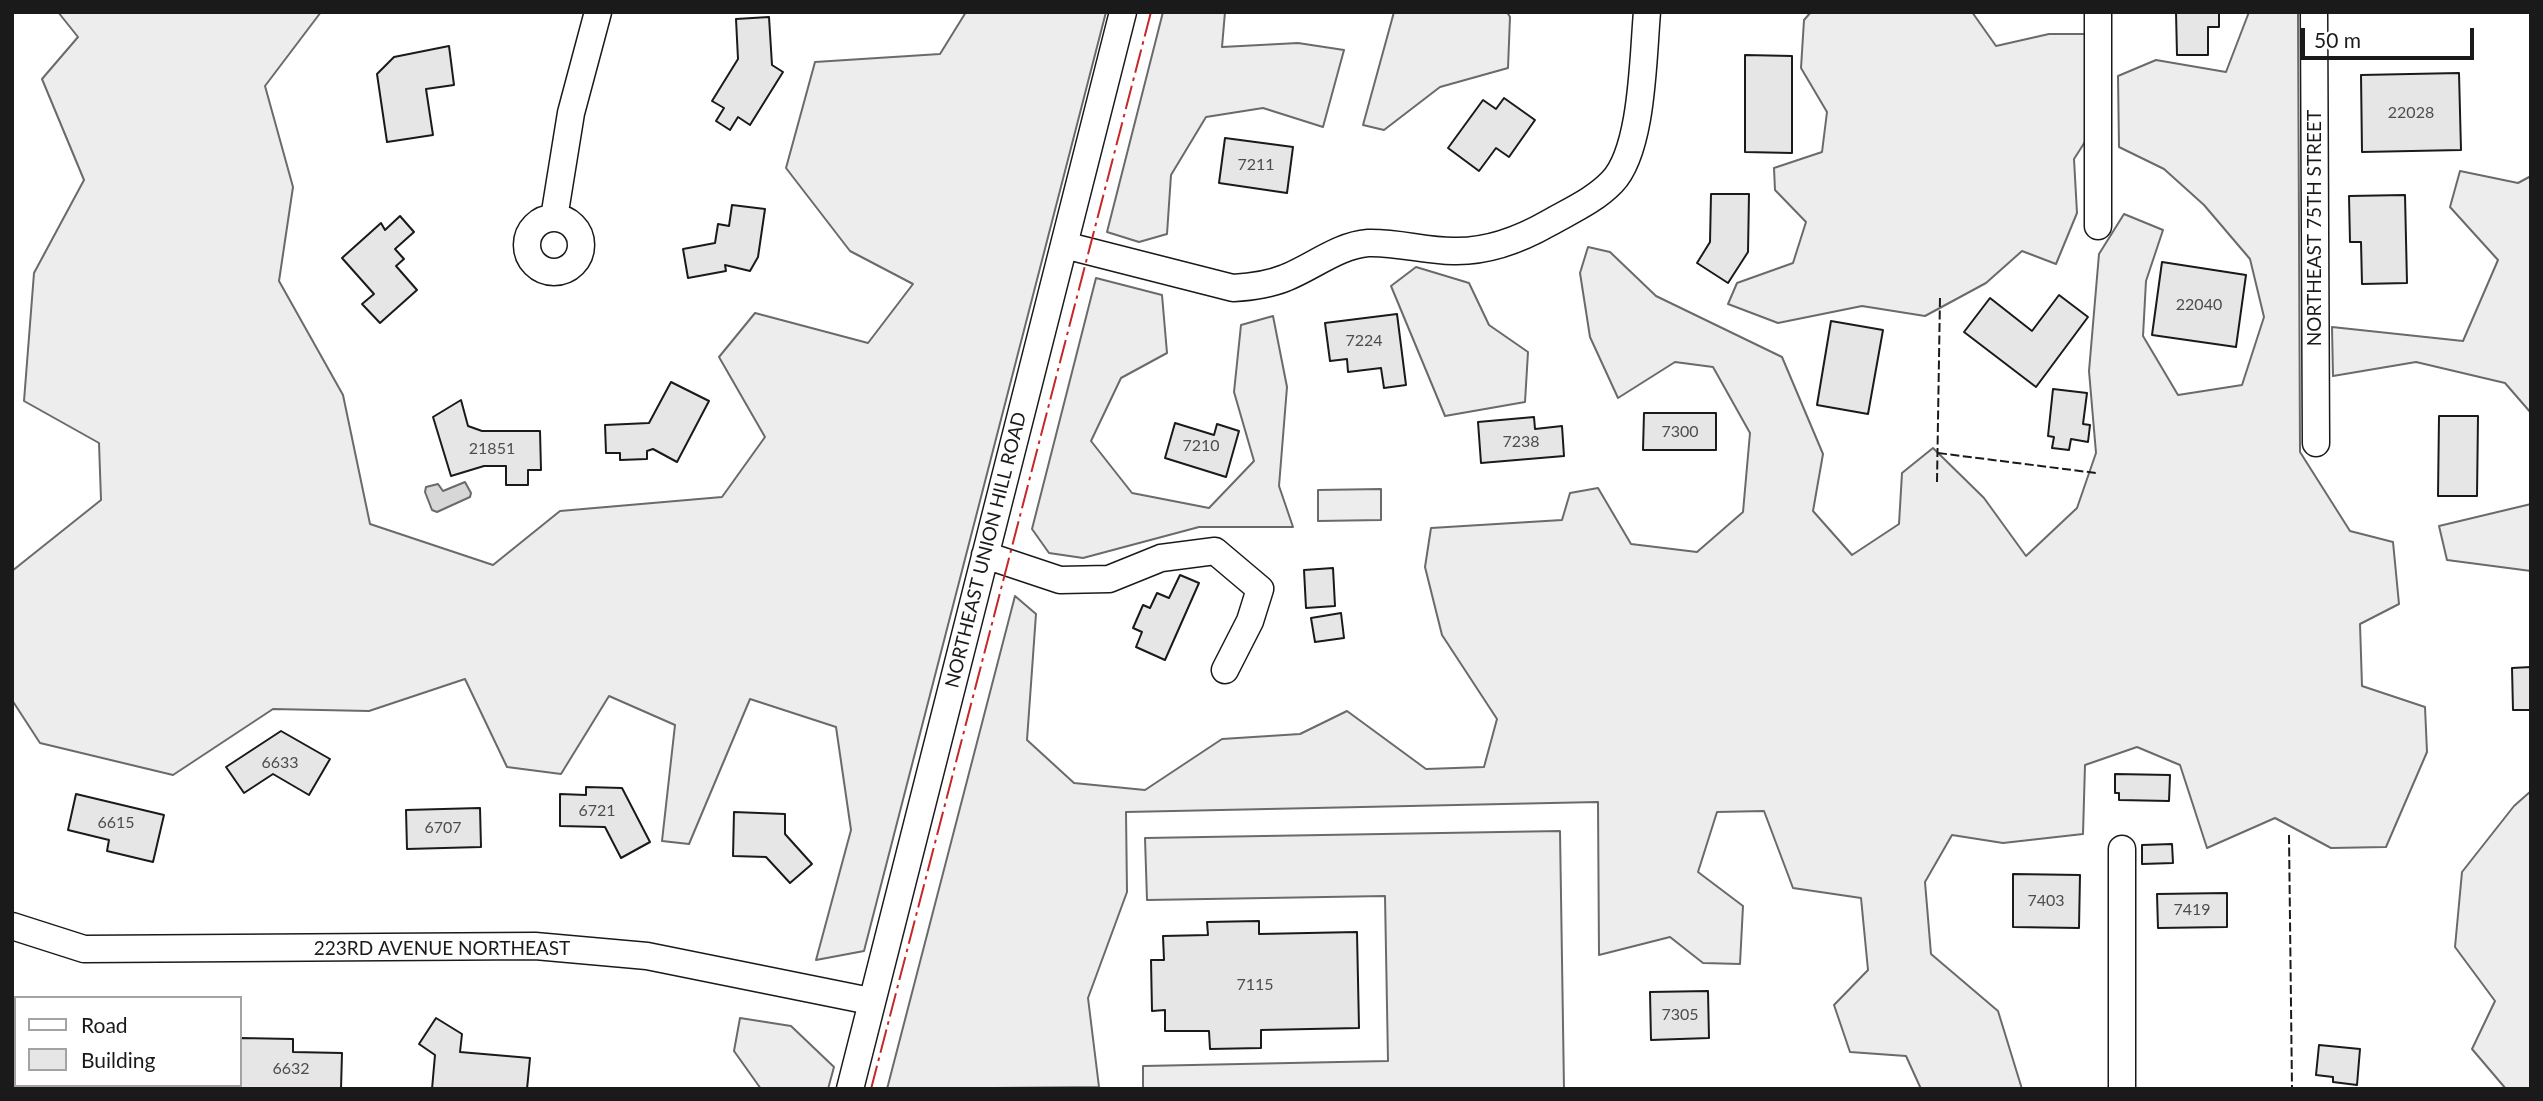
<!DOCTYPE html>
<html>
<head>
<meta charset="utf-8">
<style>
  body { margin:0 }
  #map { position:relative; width:2543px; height:1101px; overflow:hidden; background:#fff; font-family:Lato,sans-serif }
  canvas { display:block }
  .frame { position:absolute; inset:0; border:14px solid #1a1a1a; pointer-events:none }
  .legend { position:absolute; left:14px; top:996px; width:228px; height:91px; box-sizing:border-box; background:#fff; border:2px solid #a3a3a3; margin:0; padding:9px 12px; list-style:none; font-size:21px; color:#1a1a1a }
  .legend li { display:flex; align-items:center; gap:14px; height:35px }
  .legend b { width:35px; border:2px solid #a3a3a3 }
  .scale { position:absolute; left:2301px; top:28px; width:173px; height:32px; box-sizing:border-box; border:4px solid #1a1a1a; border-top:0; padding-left:9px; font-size:21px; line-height:24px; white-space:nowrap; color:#1a1a1a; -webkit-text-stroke:5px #fff; paint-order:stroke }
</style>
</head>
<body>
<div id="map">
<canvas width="2543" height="1101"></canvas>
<div class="frame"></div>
<ul class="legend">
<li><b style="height:9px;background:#fff"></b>Road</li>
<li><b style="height:19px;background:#e6e6e6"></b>Building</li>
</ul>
<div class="scale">50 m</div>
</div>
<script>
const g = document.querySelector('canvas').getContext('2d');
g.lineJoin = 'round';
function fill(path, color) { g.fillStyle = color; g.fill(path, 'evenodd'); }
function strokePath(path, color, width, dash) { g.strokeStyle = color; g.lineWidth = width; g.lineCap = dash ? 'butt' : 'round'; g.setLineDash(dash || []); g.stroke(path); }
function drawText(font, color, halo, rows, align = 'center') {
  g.font = font + ' Lato,sans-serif'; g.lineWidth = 5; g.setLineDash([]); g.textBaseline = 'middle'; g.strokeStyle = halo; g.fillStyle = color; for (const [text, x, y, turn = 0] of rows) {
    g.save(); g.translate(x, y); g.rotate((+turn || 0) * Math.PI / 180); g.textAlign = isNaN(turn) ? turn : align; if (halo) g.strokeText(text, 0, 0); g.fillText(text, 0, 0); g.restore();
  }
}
const built = new Path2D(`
  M 58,12 L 321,12 L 265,86 L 293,187 L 279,281 L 343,395 L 370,524 L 493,565 L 560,511 L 722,497 L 765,437 L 719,357 L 755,313 L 868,343 L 913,284 L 850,251 L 786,168 L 815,62 L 940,54 L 966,12 L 1106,12 L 864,951 L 816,960 L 851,830 L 836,727 L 750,699 L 689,844 L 662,841 L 675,725 L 609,696 L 561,774 L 507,767 L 465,679 L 369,711 L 273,709 L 173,775 L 40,743 L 12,700 L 12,571 L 101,500 L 99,443 L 24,401 L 34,273 L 84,180 L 42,79 L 78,37 Z
  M 1163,12 L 1225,12 L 1222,47 L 1298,43 L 1344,50 L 1323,127 L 1263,108 L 1206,117 L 1171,175 L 1167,234 L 1139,242 L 1107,232 Z
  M 1394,12 L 1507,12 L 1510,17 L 1508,68 L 1440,87 L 1384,130 L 1363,125 Z
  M 1811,12 L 1972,12 L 1996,46 L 2049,34 L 2089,34 L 2090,134 L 2074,159 L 2077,213 L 2056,264 L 2022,251 L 1986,283 L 1925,316 L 1862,306 L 1778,323 L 1728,304 L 1737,283 L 1793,263 L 1806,222 L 1775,190 L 1774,168 L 1822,152 L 1827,112 L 1801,68 L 1804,20 Z
  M 2249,12 L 2298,12 L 2300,452 L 2350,531 L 2393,542 L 2399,604 L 2360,624 L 2362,686 L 2425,707 L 2427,752 L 2386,847 L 2331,848 L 2275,818 L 2207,848 L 2180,765 L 2137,747 L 2085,765 L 2083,834 L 2003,843 L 1952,835 L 1925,882 L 1931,954 L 1998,1011 L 2022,1089 L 1921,1089 L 1906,1056 L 1850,1052 L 1834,1005 L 1868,970 L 1861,898 L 1793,888 L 1764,811 L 1717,812 L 1698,872 L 1743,906 L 1740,964 L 1703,963 L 1670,937 L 1599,955 L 1598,802 L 1126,812 L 1127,892 L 1088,998 L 1099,1087 L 887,1089 L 1015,596 L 1036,614 L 1027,740 L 1074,783 L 1145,790 L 1222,739 L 1300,734 L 1347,711 L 1426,769 L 1484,767 L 1497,719 L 1442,635 L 1425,567 L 1431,528 L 1562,520 L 1570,493 L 1598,488 L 1631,544 L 1697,552 L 1743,512 L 1750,433 L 1713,367 L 1675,362 L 1618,398 L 1590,337 L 1580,273 L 1588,247 L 1610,252 L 1656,296 L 1782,357 L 1823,454 L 1813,511 L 1852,555 L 1899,524 L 1902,473 L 1933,448 L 1984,498 L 2026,556 L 2077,508 L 2096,453 L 2089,371 L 2099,254 L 2124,214 L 2163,230 L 2146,281 L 2143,336 L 2178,395 L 2242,385 L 2264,317 L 2250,259 L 2204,205 L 2164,169 L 2119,147 L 2118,76 L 2156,60 L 2226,72 Z
  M 2460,171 L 2518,183 L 2531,176 L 2531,413 L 2505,383 L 2416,362 L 2333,376 L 2332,327 L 2463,341 L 2498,260 L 2450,207 Z
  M 1416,267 L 1469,283 L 1489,325 L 1528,352 L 1525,402 L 1445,416 L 1391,286 Z
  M 1096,278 L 1162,295 L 1167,353 L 1121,378 L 1091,441 L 1132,493 L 1209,508 L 1254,461 L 1234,392 L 1241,325 L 1273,316 L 1287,387 L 1279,486 L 1293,527 L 1199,527 L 1083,558 L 1049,553 L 1032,529 Z
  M 1381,489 L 1381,520 L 1318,521 L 1318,490 Z
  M 2531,504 L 2531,571 L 2447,560 L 2439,526 Z
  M 2531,791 L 2531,1089 L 2506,1089 L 2472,1049 L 2495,1001 L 2455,947 L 2462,872 L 2514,806 Z
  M 1560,831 L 1564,1089 L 1143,1089 L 1143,1066 L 1388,1061 L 1385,896 L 1147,900 L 1145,838 Z
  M 740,1018 L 791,1026 L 834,1067 L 828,1089 L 761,1089 L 734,1051 Z`);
fill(built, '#ededed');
strokePath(built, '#6a6a6a', 2);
const water = new Path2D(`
  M 465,482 L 471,493 L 470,497 L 437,512 L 432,510 L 425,492 L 426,487 L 438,484 L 443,491 Z`);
fill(water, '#d7d7d7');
strokePath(water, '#6a6a6a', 2);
const building = new Path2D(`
  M 2176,12 L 2219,12 L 2219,27 L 2208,27 L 2208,55 L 2177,55 Z
  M 769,17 L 772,65 L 783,72 L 750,125 L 738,117 L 730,130 L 716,121 L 724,108 L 712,101 L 738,59 L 736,19 Z
  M 449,46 L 454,85 L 426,89 L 433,135 L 387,142 L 377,74 L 394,57 Z
  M 1745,55 L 1792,56 L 1792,153 L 1745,152 Z
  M 2459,73 L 2461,150 L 2362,152 L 2361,75 Z
  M 1504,98 L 1535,120 L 1509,157 L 1496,148 L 1479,171 L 1448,148 L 1483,100 L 1496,109 Z
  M 1225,138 L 1293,147 L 1287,193 L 1219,183 Z
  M 1711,194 L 1749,194 L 1748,252 L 1728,283 L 1697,263 L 1710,242 Z
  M 2405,195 L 2407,283 L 2362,284 L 2361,242 L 2350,242 L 2349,196 Z
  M 732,205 L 765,209 L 758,257 L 750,271 L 725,265 L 726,271 L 688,278 L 683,249 L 715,243 L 718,224 L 729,226 Z
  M 400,216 L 414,232 L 395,249 L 404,259 L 396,266 L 417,290 L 380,323 L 362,304 L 374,294 L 342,258 L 381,223 L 385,230 Z
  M 2162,262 L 2246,275 L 2236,347 L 2152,335 Z
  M 2059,295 L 2088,317 L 2036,387 L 1964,332 L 1990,298 L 2032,331 Z
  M 1397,314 L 1406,385 L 1384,388 L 1381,368 L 1348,372 L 1347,359 L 1330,361 L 1325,323 Z
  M 1831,321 L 1883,330 L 1868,414 L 1817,405 Z
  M 671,382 L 709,401 L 677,462 L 653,449 L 647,451 L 647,459 L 620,460 L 620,453 L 606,453 L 605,425 L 649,423 Z
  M 2053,389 L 2087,393 L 2083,424 L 2090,425 L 2088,442 L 2071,439 L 2069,450 L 2052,448 L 2054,437 L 2048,436 Z
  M 461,400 L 468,426 L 482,431 L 540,431 L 541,470 L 528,470 L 528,485 L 506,485 L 506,466 L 484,466 L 451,476 L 433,417 Z
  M 1644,413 L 1716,413 L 1716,450 L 1643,450 Z
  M 2439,416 L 2478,416 L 2477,496 L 2438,496 Z
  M 1534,417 L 1535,429 L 1562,426 L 1564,456 L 1481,463 L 1478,422 Z
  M 1175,423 L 1214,435 L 1217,424 L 1239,431 L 1226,477 L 1165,458 Z
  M 1333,568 L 1335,606 L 1306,608 L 1304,570 Z
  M 1180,575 L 1199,583 L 1165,660 L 1136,647 L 1142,632 L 1133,628 L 1143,605 L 1150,608 L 1157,593 L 1169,598 Z
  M 1341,613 L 1344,638 L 1315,642 L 1311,618 Z
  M 2531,667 L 2531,710 L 2513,710 L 2512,668 Z
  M 281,731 L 330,759 L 309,795 L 273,774 L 244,793 L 226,767 Z
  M 2115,774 L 2170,775 L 2169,801 L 2119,800 L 2119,793 L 2115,793 Z
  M 586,787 L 622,788 L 650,842 L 621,858 L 605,827 L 560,826 L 560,794 L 586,795 Z
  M 76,794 L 164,815 L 153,862 L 107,851 L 109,840 L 68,830 Z
  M 480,808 L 481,847 L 407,849 L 406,810 Z
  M 734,812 L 785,814 L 785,834 L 812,864 L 790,883 L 766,857 L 733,856 Z
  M 2172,844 L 2173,863 L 2142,864 L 2142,845 Z
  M 2013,874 L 2080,875 L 2079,928 L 2013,927 Z
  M 2227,893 L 2227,927 L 2158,928 L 2157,894 Z
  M 1259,921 L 1259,934 L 1357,932 L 1359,1028 L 1261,1030 L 1261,1048 L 1210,1049 L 1209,1031 L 1165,1031 L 1165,1010 L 1152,1011 L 1151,960 L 1164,960 L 1163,936 L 1208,935 L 1207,922 Z
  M 1708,991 L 1709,1038 L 1651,1040 L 1650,992 Z
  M 436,1018 L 462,1034 L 460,1052 L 530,1058 L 527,1089 L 432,1089 L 435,1055 L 419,1044 Z
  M 240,1038 L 293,1039 L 293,1052 L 342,1053 L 341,1089 L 240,1089 Z
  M 2319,1045 L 2360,1049 L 2357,1085 L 2333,1082 L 2333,1077 L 2316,1075 Z
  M 35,1085 L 104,1085 L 104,1089 L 35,1089 Z`);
fill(building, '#e6e6e6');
strokePath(building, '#1a1a1a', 2);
const minor = new Path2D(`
  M 2314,12 L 2316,443
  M 554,218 L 571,113 L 598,12
  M527 245a27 27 0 1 1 54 0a27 27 0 1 1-54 0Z
  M 2098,226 L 2098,12
  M 1064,245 L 1233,288 C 1251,287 1268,285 1285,278 C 1311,268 1339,245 1368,243 C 1397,242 1425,251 1453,251 C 1486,252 1521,239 1549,223 C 1570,211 1595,200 1612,182 C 1643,150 1643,56 1647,12
  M 985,555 L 1060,580 L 1109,579 L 1161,558 L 1215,551 L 1260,589 L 1250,621 L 1225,670
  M 12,926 L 84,949 L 535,946 L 647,956 L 870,1001
  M 850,1089 L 1123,12
  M 2122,1089 L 2122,849`);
strokePath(minor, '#1a1a1a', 29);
strokePath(minor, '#fff', 26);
strokePath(new Path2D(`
  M 1938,453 L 2096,473
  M 1937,482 L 1940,297
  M 2289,835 L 2292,1089`), '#1a1a1a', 2, [9, 3.5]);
strokePath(new Path2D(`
  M 871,1089 L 1151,12`), '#c62828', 2, [24, 5, 3.5, 5]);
drawText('16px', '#4d4d4d', null, [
  ["22028",2411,113],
  ["7211",1256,165],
  ["22040",2199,305],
  ["7224",1364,341],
  ["7300",1680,432],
  ["7238",1521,442],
  ["7210",1201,446],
  ["21851",492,449],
  ["6633",280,763],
  ["6721",597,811],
  ["6615",116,823],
  ["6707",443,828],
  ["7403",2046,901],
  ["7419",2192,910],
  ["7115",1255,985],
  ["7305",1680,1015],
  ["6632",291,1069]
]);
drawText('19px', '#1a1a1a', '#fff', [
  ["NORTHEAST 75TH STREET",2315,228,-90],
  ["NORTHEAST UNION HILL ROAD",986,550,-76],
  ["223RD AVENUE NORTHEAST",442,949]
]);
</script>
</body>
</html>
